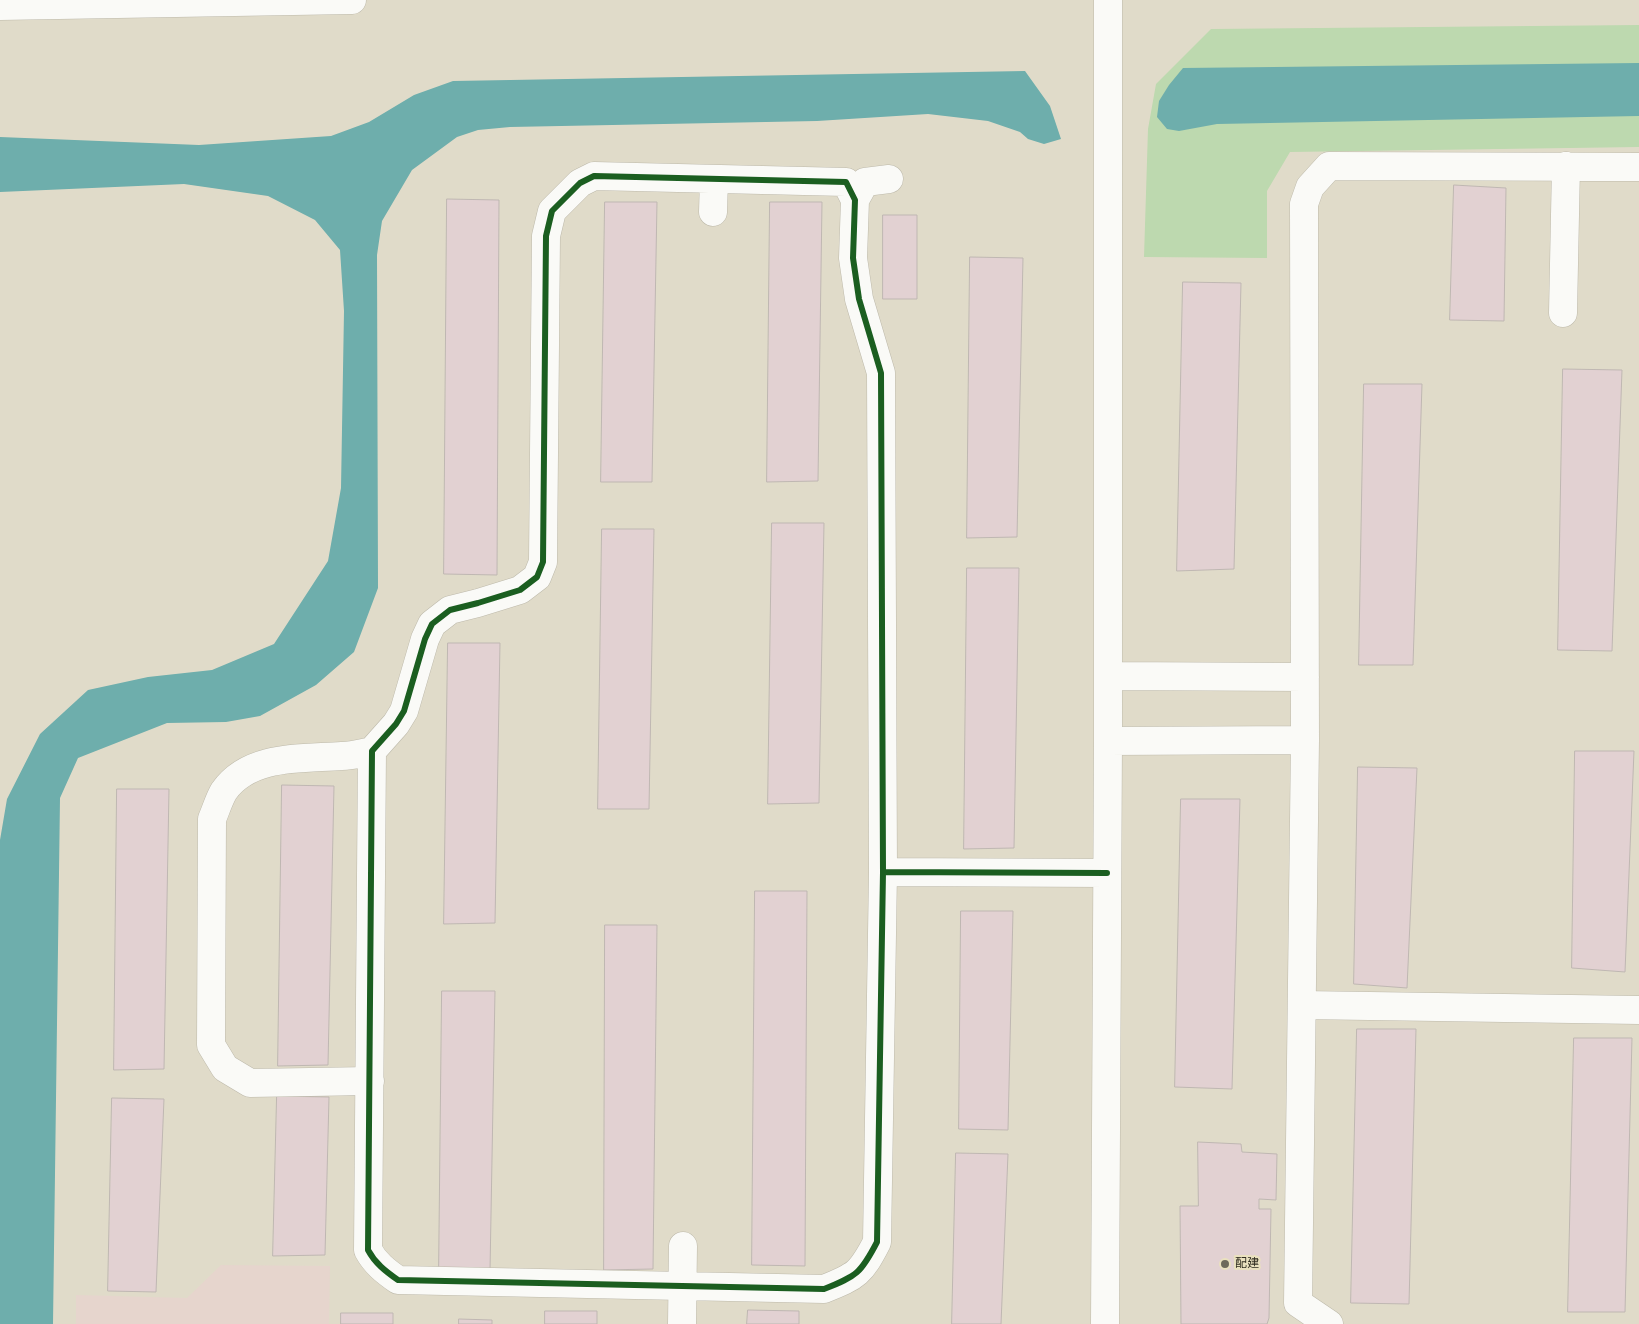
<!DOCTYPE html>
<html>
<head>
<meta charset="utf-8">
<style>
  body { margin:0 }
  canvas { display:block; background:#e0dbc9 }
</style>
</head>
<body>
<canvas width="1639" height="1324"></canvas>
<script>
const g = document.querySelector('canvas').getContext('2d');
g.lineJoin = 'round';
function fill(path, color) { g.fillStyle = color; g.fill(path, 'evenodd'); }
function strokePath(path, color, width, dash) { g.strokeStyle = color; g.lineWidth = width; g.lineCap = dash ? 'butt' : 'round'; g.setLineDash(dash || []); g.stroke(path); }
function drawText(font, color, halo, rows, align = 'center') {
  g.font = font + ' "PT Sans Narrow","Noto Sans SC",sans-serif'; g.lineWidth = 4; g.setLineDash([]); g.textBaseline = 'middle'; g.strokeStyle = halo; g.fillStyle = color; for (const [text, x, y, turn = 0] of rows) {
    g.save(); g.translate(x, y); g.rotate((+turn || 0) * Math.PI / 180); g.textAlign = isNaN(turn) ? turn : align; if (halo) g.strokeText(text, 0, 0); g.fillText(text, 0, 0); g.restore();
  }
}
fill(new Path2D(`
  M 221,1265 L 330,1266 L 329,1324 L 76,1324 L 76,1295 L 187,1298 Z`), '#e6d5cd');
fill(new Path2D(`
  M 1639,25 L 1639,147 L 1290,152 L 1267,191 L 1267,258 L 1144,257 L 1148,129 L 1156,84 L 1211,29 Z`), '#bdd9af');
fill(new Path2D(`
  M 1639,63 L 1639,116 L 1217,124 L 1179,131 L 1167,129 L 1157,117 L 1159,101 L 1169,85 L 1183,68 Z
  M 1025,71 L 1050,106 L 1061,139 L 1044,144 L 1028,139 L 1020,132 L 988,121 L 928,114 L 817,121 L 510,127 L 478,130 L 457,137 L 412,170 L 382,221 L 377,255 L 378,588 L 354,652 L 316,685 L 260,716 L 226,722 L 167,723 L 78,758 L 60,798 L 53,1324 L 0,1324 L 0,840 L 7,799 L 40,734 L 88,690 L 148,677 L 212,670 L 274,644 L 328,561 L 341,488 L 344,311 L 340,250 L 315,220 L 268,196 L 184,184 L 0,192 L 0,137 L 199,145 L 331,136 L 369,122 L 414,95 L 453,81 Z`), '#6eaeac');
const building = new Path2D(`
  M 1454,185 L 1506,188 L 1504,321 L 1450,320 Z
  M 447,199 L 499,200 L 497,575 L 444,574 Z
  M 605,202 L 657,202 L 652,482 L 601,482 Z
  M 770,202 L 822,202 L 818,481 L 767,482 Z
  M 883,215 L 917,215 L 917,299 L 883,299 Z
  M 970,257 L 1023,258 L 1017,537 L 967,538 Z
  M 1183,282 L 1241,283 L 1234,569 L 1177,571 Z
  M 1563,369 L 1622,370 L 1612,651 L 1558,650 Z
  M 1364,384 L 1422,384 L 1413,665 L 1359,665 Z
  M 772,523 L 824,523 L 819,803 L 768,804 Z
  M 602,529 L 654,529 L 649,809 L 598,809 Z
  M 967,568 L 1019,568 L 1014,848 L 964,849 Z
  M 448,643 L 500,643 L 495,923 L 444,924 Z
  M 1575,751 L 1634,751 L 1625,972 L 1572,968 Z
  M 1358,767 L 1417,768 L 1407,988 L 1354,984 Z
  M 282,785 L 334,786 L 328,1065 L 278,1066 Z
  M 117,789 L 169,789 L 164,1069 L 114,1070 Z
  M 1181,799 L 1240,799 L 1232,1089 L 1175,1087 Z
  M 755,891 L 807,891 L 805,1266 L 752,1265 Z
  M 961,911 L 1013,911 L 1008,1130 L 959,1129 Z
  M 605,925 L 657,925 L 653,1269 L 604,1270 Z
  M 442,991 L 495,991 L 490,1271 L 439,1271 Z
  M 1357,1029 L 1416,1029 L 1409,1304 L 1351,1303 Z
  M 1574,1038 L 1632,1038 L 1625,1312 L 1568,1312 Z
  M 277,1096 L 329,1097 L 325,1255 L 273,1256 Z
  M 112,1098 L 164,1099 L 156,1292 L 108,1291 Z
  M 1198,1142 L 1241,1144 L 1242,1152 L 1277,1154 L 1276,1200 L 1259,1199 L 1259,1209 L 1271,1209 L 1269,1318 L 1267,1324 L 1181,1324 L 1180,1206 L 1198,1206 Z
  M 956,1153 L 1008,1154 L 1001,1324 L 952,1324 Z
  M 748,1310 L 799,1311 L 799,1324 L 747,1324 Z
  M 545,1311 L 597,1311 L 597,1324 L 545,1324 Z
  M 341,1313 L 393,1313 L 393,1324 L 341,1324 Z
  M 459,1319 L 492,1320 L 492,1324 L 459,1324 Z`);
fill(building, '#e2d1d2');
strokePath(building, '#bfb7b2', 1);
const minor = new Path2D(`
  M 855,200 L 865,182 L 889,179
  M 713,212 L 714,180
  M 1563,313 L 1566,166
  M 1108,676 L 1305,677
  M 1108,741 L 1305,740
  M 883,872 L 881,373 L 859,299 L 853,258 L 855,200 L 846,182 L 594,176 L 580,183 L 552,211 L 546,236 L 543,562 L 537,577 L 520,590 L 478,603 L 450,610 L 432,624 L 425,639 L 404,711 L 396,724 L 372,751 L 368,1250 C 375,1263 385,1271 398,1280 L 824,1289 C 857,1276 861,1273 877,1242 L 883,872 L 1107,873
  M 1302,1005 L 1639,1010
  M 370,1081 L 250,1083 L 225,1068 L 211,1045 L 212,819 C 216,810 219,799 224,791 C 250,754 303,759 342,756 C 352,756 362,753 372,751
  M 682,1324 L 683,1246
  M 1105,1324 L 1108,741 L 1108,0
  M 1329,1324 L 1298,1303 L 1305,740 L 1304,204 L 1310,187 L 1329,166 L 1639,167`);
const major = new Path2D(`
  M 0,6 L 352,0`);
strokePath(minor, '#bdb9aa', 29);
strokePath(major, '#bdb9aa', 29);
strokePath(minor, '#fafaf7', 28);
strokePath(major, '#fafaf7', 28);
strokePath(new Path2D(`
  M 883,872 L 881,373 L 859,299 L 853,258 L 855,200 L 846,182 L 594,176 L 580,183 L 552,211 L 546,236 L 543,562 L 537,577 L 520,590 L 478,603 L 450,610 L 432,624 L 425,639 L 404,711 L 396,724 L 372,751 L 368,1250 C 375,1263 385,1271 398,1280 L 824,1289 C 857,1276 861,1273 877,1242 L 883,872 L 1107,873`), '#1b5e20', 6);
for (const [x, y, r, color] of [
  [1225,1264,5,"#6e6a5b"]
]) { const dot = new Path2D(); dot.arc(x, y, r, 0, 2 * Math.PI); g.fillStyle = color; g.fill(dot); strokePath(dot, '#eae1bf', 2); }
drawText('12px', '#302d20', '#eae1bf', [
  ["配建",1235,1264]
], 'left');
</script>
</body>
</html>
